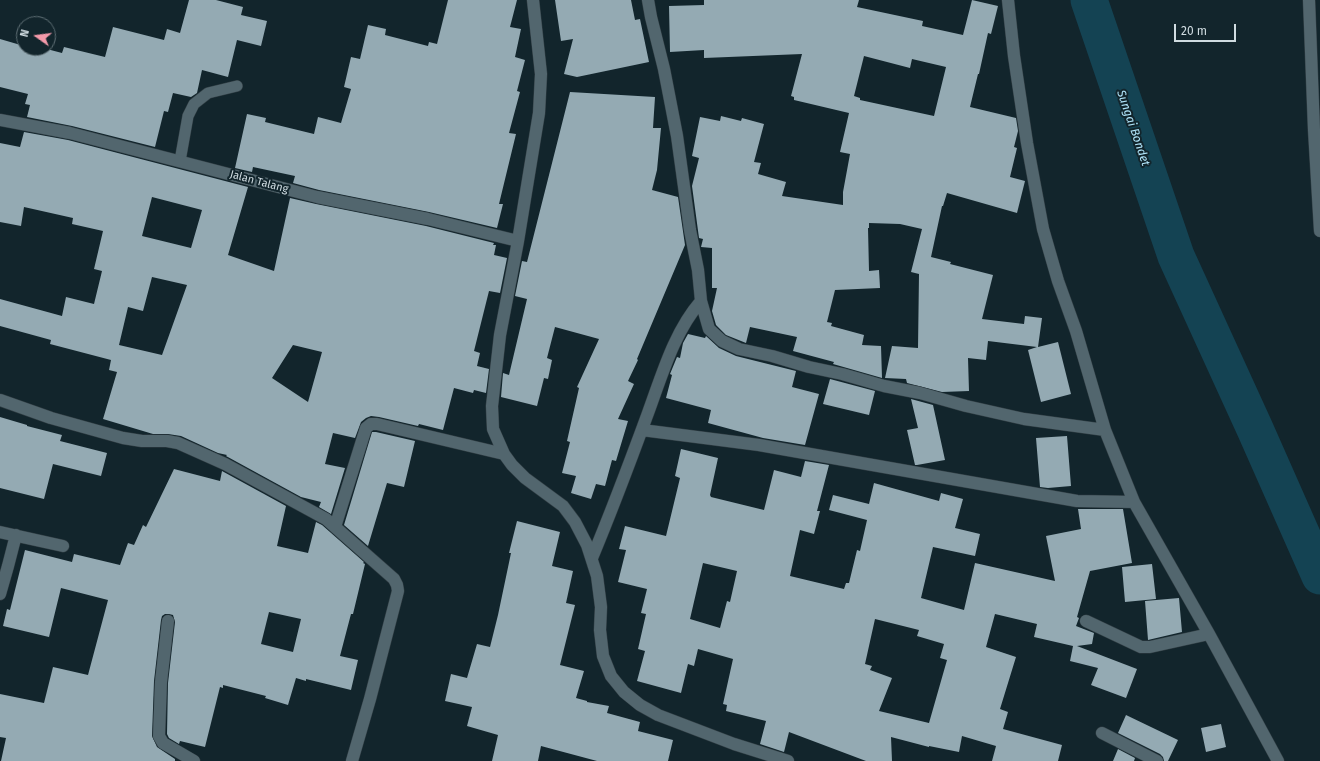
<!DOCTYPE html>
<html>
<head>
<meta charset="utf-8">
<style>
  body { margin:0 }
  #map { position:relative; width:1320px; height:761px; overflow:hidden; background:#12252c; font-family:"Fira Sans",sans-serif }
  canvas { display:block }
  .north { position:absolute; left:16px; top:16px; width:40px; height:40px; box-sizing:border-box; background:#12252c; border:1px solid #5e6e74; border-radius:50%; rotate:284deg; font-size:11px; font-weight:700; line-height:16px; text-align:center; color:#d0dce1 }
  .north::after { content:''; display:block; margin:auto; width:14px; height:18px; background:#f39aaa; clip-path:polygon(50% 0,100% 100%,50% 72%,0 100%) }
  .scale { position:absolute; left:1174px; top:24px; width:62px; height:18px; box-sizing:border-box; border:2px solid #d0dce1; border-top:0; padding-left:5px; font-size:12px; line-height:14px; white-space:nowrap; color:#d0dce1; -webkit-text-stroke:3px #12252c; paint-order:stroke }
</style>
</head>
<body>
<div id="map">
<canvas width="1320" height="761"></canvas>
<div class="north">N</div>
<div class="scale">20 m</div>
</div>
<script>
const g = document.querySelector('canvas').getContext('2d');
g.lineJoin = 'round';
function strokePath(path, color, width, dash) { g.strokeStyle = color; g.lineWidth = width; g.lineCap = dash ? 'butt' : 'round'; g.setLineDash(dash || []); g.stroke(path); }
function fill(path, color) { g.fillStyle = color; g.fill(path, 'evenodd'); }
function drawText(font, color, halo, rows, align = 'center') {
  g.font = font + ' "Fira Sans",sans-serif'; g.lineWidth = 4; g.setLineDash([]); g.textBaseline = 'middle'; g.strokeStyle = halo; g.fillStyle = color; for (const [text, x, y, turn = 0] of rows) {
    g.save(); g.translate(x, y); g.rotate((+turn || 0) * Math.PI / 180); g.textAlign = isNaN(turn) ? turn : align; if (halo) g.strokeText(text, 0, 0); g.fillText(text, 0, 0); g.restore();
  }
}
strokePath(new Path2D(`
  M 1089,0 L 1176,256 L 1255,429 L 1320,576`), '#144353', 37);
fill(new Path2D(`
  M 189,0 L 216,0 L 243,7 L 241,15 L 267,21 L 261,46 L 237,40 L 228,77 L 202,70 L 197,93 L 191,97 L 173,93 L 168,112 L 164,111 L 155,147 L 72,126 L 27,117 L 30,105 L 25,104 L 28,94 L 0,87 L 0,39 L 24,46 L 24,48 L 43,48 L 62,53 L 64,47 L 105,57 L 113,27 L 164,40 L 167,29 L 180,33 Z
  M 448,0 L 517,0 L 510,27 L 521,29 L 515,57 L 525,60 L 517,91 L 520,92 L 509,133 L 516,134 L 499,204 L 503,204 L 497,228 L 429,212 L 319,190 L 293,183 L 295,176 L 253,167 L 252,172 L 235,168 L 247,114 L 266,118 L 265,122 L 314,134 L 318,117 L 341,123 L 351,89 L 344,87 L 351,57 L 360,59 L 368,25 L 386,29 L 385,35 L 428,46 L 429,42 L 437,44 Z
  M 555,0 L 631,0 L 635,20 L 640,19 L 649,62 L 577,77 L 564,74 L 573,39 L 561,41 Z
  M 704,0 L 859,0 L 857,7 L 923,21 L 922,26 L 963,35 L 972,0 L 998,6 L 991,34 L 988,33 L 979,74 L 978,74 L 970,107 L 1016,118 L 1018,131 L 1014,147 L 1017,148 L 1010,177 L 1025,181 L 1017,213 L 947,193 L 943,206 L 942,206 L 931,257 L 951,262 L 950,264 L 993,275 L 982,319 L 1024,324 L 1025,316 L 1042,318 L 1038,347 L 1058,342 L 1071,394 L 1041,402 L 1028,350 L 1037,347 L 988,341 L 986,360 L 968,358 L 969,391 L 942,392 L 907,383 L 906,379 L 885,378 L 892,346 L 918,348 L 919,274 L 911,272 L 922,229 L 900,224 L 869,223 L 869,228 L 868,228 L 869,271 L 879,270 L 880,288 L 835,290 L 827,322 L 832,323 L 831,326 L 864,335 L 862,345 L 881,346 L 882,378 L 833,364 L 834,362 L 793,351 L 797,337 L 750,327 L 746,343 L 726,335 L 716,325 L 712,311 L 717,288 L 712,288 L 712,248 L 701,247 L 703,239 L 699,238 L 692,186 L 699,158 L 692,156 L 700,117 L 720,121 L 721,116 L 741,121 L 742,118 L 764,124 L 754,162 L 761,163 L 758,174 L 786,182 L 782,196 L 843,205 L 843,192 L 850,154 L 840,152 L 849,113 L 794,100 L 794,97 L 791,96 L 802,54 L 704,58 L 704,50 L 670,52 L 669,6 L 704,5 ZM 864,56 L 910,68 L 912,59 L 946,67 L 934,116 L 860,100 L 860,98 L 854,96 Z
  M 570,92 L 655,97 L 653,128 L 661,128 L 657,170 L 652,190 L 678,197 L 685,245 L 637,359 L 638,360 L 628,381 L 634,384 L 618,419 L 628,421 L 616,461 L 612,460 L 605,486 L 596,484 L 591,499 L 571,493 L 576,476 L 562,473 L 570,442 L 567,441 L 579,388 L 577,387 L 599,339 L 555,327 L 547,358 L 552,360 L 548,379 L 544,378 L 537,406 L 501,397 L 503,373 L 509,375 L 527,299 L 515,296 L 522,261 L 527,262 Z
  M 24,132 L 68,140 L 248,187 L 228,255 L 274,271 L 290,198 L 316,204 L 426,226 L 494,243 L 493,245 L 496,245 L 494,255 L 507,258 L 500,293 L 489,291 L 474,351 L 480,353 L 477,366 L 489,369 L 486,393 L 474,390 L 473,393 L 454,388 L 443,430 L 419,424 L 418,426 L 379,417 L 371,416 L 366,418 L 361,422 L 355,438 L 333,433 L 325,464 L 345,468 L 331,514 L 319,507 L 321,502 L 301,497 L 226,456 L 227,455 L 218,453 L 181,436 L 168,434 L 153,434 L 103,419 L 117,372 L 109,370 L 111,360 L 50,344 L 51,340 L 0,326 L 0,299 L 62,316 L 66,297 L 94,304 L 102,271 L 94,269 L 103,231 L 72,224 L 73,218 L 24,207 L 21,226 L 0,222 L 0,143 L 20,147 ZM 152,197 L 202,210 L 191,248 L 142,236 ZM 152,277 L 187,285 L 162,355 L 119,345 L 128,307 L 143,311 ZM 293,345 L 322,352 L 308,402 L 272,378 Z
  M 688,334 L 705,338 L 706,336 L 719,348 L 736,356 L 796,371 L 792,387 L 819,394 L 805,445 L 763,438 L 708,423 L 711,410 L 666,398 L 672,375 L 670,374 L 677,357 L 680,358 L 683,343 Z
  M 830,379 L 875,391 L 869,415 L 823,404 Z
  M 911,399 L 933,405 L 945,460 L 917,465 L 915,465 L 907,430 L 918,428 Z
  M 0,417 L 27,425 L 27,426 L 62,435 L 60,441 L 107,453 L 101,476 L 53,464 L 44,499 L 0,488 Z
  M 372,432 L 376,432 L 415,441 L 404,487 L 387,483 L 368,546 L 344,525 Z
  M 1067,436 L 1071,486 L 1048,488 L 1040,487 L 1036,438 Z
  M 681,449 L 718,458 L 710,495 L 711,497 L 764,510 L 774,470 L 801,477 L 805,461 L 829,465 L 817,511 L 820,511 L 814,534 L 800,530 L 790,576 L 844,589 L 846,583 L 849,583 L 857,550 L 860,551 L 867,520 L 829,510 L 833,495 L 869,504 L 874,483 L 939,501 L 941,493 L 963,499 L 955,528 L 980,534 L 975,556 L 933,547 L 921,598 L 964,610 L 975,563 L 1055,581 L 1046,536 L 1081,529 L 1078,509 L 1123,509 L 1132,563 L 1090,571 L 1077,617 L 1079,618 L 1076,626 L 1094,633 L 1092,644 L 1077,646 L 1137,669 L 1126,698 L 1091,685 L 1098,668 L 1070,661 L 1073,646 L 1034,637 L 1037,624 L 995,614 L 986,647 L 1016,657 L 1000,709 L 1008,712 L 1003,729 L 1062,745 L 1058,761 L 992,761 L 996,746 L 962,736 L 959,752 L 929,746 L 929,747 L 891,737 L 892,761 L 866,761 L 789,732 L 784,752 L 760,744 L 766,721 L 726,711 L 727,705 L 723,704 L 733,659 L 698,649 L 694,666 L 688,664 L 681,693 L 637,681 L 645,651 L 638,649 L 646,614 L 641,613 L 647,589 L 618,582 L 626,550 L 619,549 L 625,526 L 666,536 L 680,478 L 675,476 ZM 703,563 L 737,571 L 730,602 L 727,601 L 720,628 L 690,619 ZM 875,619 L 919,630 L 917,636 L 944,644 L 940,658 L 947,660 L 929,723 L 879,711 L 892,678 L 870,670 L 872,666 L 865,664 Z
  M 174,469 L 220,481 L 222,471 L 286,506 L 277,546 L 308,553 L 316,522 L 322,525 L 364,562 L 363,563 L 365,564 L 353,614 L 351,614 L 340,656 L 358,660 L 351,690 L 306,679 L 306,681 L 296,678 L 288,705 L 265,698 L 266,696 L 223,685 L 223,688 L 220,687 L 205,747 L 180,741 L 179,744 L 169,738 L 167,734 L 168,683 L 175,622 L 173,615 L 169,614 L 165,614 L 162,616 L 161,620 L 154,681 L 152,736 L 157,747 L 175,759 L 175,761 L 1,761 L 6,738 L 0,737 L 0,694 L 44,703 L 53,667 L 88,675 L 108,600 L 61,588 L 49,637 L 3,626 L 7,609 L 10,610 L 25,550 L 72,562 L 74,554 L 120,565 L 128,543 L 134,545 L 143,525 L 146,527 ZM 269,612 L 301,619 L 293,652 L 261,644 Z
  M 517,521 L 560,532 L 552,566 L 573,571 L 566,603 L 575,605 L 560,665 L 584,671 L 576,698 L 587,701 L 587,702 L 609,706 L 607,713 L 640,722 L 638,731 L 673,740 L 668,761 L 597,761 L 541,746 L 538,761 L 492,761 L 498,735 L 467,726 L 472,707 L 445,701 L 451,674 L 467,678 L 477,644 L 490,647 L 498,615 L 511,553 L 509,553 Z
  M 1152,564 L 1156,599 L 1125,602 L 1122,567 Z
  M 1179,598 L 1182,632 L 1148,640 L 1145,601 Z
  M 1126,715 L 1178,740 L 1168,761 L 1164,761 L 1163,757 L 1160,754 L 1118,733 Z
  M 1221,724 L 1226,747 L 1206,752 L 1201,728 Z
  M 1118,749 L 1135,758 L 1134,761 L 1113,761 Z`), '#94aab3');
const lane = new Path2D(`
  M 180,161 L 188,116 L 194,104 L 208,93 L 237,86`);
const street = new Path2D(`
  M 533,0 L 541,74 L 539,113 L 518,241 L 500,335 L 492,406 L 493,429 L 504,454 L 512,465 L 525,478 L 563,506 L 575,522 L 587,545 L 597,576 L 601,607 L 600,630 L 603,656 L 611,676 L 624,692 L 640,705 L 658,715 L 734,744 L 788,761
  M 648,0 L 651,17 L 664,69 L 677,136 L 690,230 L 698,270 L 701,301 L 709,329 L 722,341 L 739,349 L 772,356 L 809,367 L 842,374 L 884,386 L 920,393 L 966,406 L 1024,419 L 1105,430
  M 1008,0 L 1014,56 L 1027,143 L 1043,229 L 1058,281 L 1076,331 L 1105,430 L 1134,502 L 1209,634 L 1278,761
  M 1309,0 L 1314,130 L 1320,231
  M 0,120 L 70,133 L 317,197 L 428,219 L 518,241
  M 0,400 L 51,418 L 123,438 L 142,441 L 167,441 L 178,443 L 225,464 L 326,519 L 335,527 L 366,428 L 371,424 L 377,424 L 504,454
  M 642,430 L 759,445 L 1077,501 L 1134,502
  M 335,527 L 394,579 L 397,585 L 398,591 L 370,699 L 352,761
  M 0,532 L 63,546
  M 592,558 C 612,510 630,462 648,413 C 662,375 674,332 701,301
  M 0,594 L 8,566 L 16,535
  M 168,621 L 161,682 L 159,736 L 163,743 L 194,761
  M 1086,621 L 1141,647 L 1150,647 L 1209,634
  M 1102,733 L 1157,761`);
strokePath(lane, '#323f45', 12);
strokePath(street, '#323f45', 13);
strokePath(lane, '#52666e', 11);
strokePath(street, '#52666e', 12);
drawText('11px', '#d0dce1', '#12252c', [
  ["Jalan Talang",259,182,15]
]);
drawText('italic 12px', '#b0e4f9', '#12252c', [
  ["Sungai Bondet",1133,128,71]
]);
</script>
</body>
</html>
